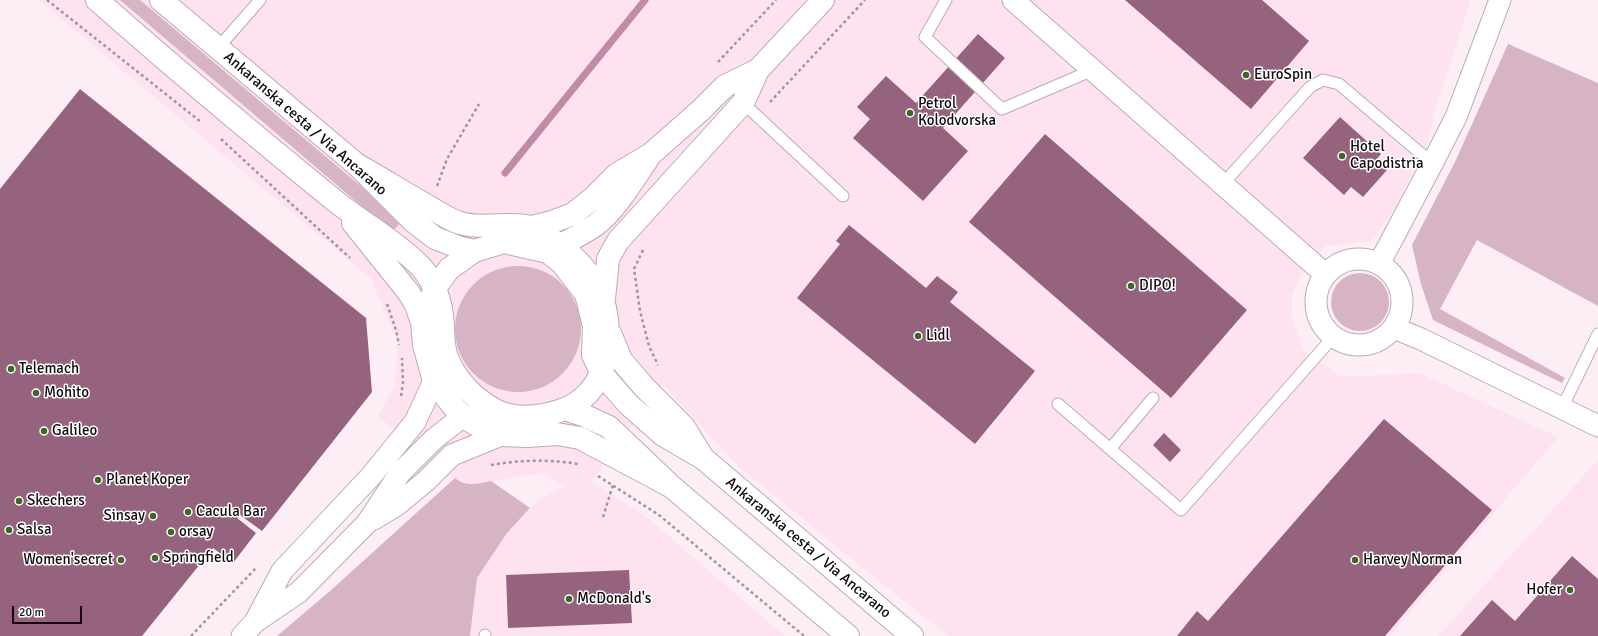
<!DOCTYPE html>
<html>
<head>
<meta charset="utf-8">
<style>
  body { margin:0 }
  #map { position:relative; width:1598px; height:636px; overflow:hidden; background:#fdedf5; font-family:Signika,sans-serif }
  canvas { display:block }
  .scale { position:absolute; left:12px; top:606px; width:70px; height:18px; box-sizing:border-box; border:2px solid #100a0d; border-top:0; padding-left:5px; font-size:12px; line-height:14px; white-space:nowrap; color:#100a0d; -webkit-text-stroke:3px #fff; paint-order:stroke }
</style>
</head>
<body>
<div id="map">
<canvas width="1598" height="636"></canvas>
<div class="scale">20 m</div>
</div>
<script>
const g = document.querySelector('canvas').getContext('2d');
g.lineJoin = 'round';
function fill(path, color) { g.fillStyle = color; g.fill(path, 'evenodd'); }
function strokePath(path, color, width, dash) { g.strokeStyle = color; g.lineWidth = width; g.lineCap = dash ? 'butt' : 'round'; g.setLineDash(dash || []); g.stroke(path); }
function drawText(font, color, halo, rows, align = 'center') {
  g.font = font + ' Signika,sans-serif'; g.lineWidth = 3; g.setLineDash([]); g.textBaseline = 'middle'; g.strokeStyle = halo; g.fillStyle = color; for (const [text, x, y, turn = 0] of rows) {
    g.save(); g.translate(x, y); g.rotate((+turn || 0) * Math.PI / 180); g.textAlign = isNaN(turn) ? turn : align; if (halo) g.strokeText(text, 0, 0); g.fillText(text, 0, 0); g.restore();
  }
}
fill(new Path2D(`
  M 39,0 L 1471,0 L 1436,107 L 1427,144 L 1395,207 L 1372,241 L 1325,246 L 1302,273 L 1292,295 L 1292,317 L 1303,350 L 1341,377 L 1419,373 L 1558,437 L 1390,636 L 949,636 L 895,594 L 738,466 L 663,384 L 591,482 L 644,515 L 785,636 L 470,636 L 477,578 L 507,533 L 538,500 L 564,487 L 546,473 L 511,477 L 479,484 L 460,483 L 378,416 L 395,385 L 398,342 L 371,279 Z
  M 1597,461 L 1598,462 L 1598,636 L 1438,636 Z`), '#fee2f0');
fill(new Path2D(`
  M 120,0 L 140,0 L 402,221 L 392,232 Z
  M 1508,44 L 1598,83 L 1598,306 L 1477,240 L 1440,309 L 1565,378 L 1562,383 L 1433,320 L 1421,284 L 1412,245 L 1455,162 Z
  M455 329a63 63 0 1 1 126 0a63 63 0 1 1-126 0Z
  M1331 302a29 29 0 1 1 58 0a29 29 0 1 1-58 0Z
  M 455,478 C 465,487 479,484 491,481 L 530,508 L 507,533 L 477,578 L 470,636 L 277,636 L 330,591 Z`), '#d6b3c5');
strokePath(new Path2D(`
  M 505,173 L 645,0`), '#c18aa7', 7);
fill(new Path2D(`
  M 1125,0 L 1262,0 L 1309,41 L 1251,109 Z
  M 978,34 L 1005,58 L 943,128 L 968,151 L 923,201 L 853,138 L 870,119 L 857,107 L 886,76 L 916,103 Z
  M 80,89 L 366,318 L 372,392 L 262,531 L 240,515 L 237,518 L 256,533 L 233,563 L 213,548 L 142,636 L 0,636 L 0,189 Z
  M 1340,117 L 1381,154 L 1376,160 L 1387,170 L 1363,197 L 1351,187 L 1344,195 L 1303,158 Z
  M 1045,134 L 1247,310 L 1171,398 L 969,222 Z
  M 849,225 L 926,288 L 937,276 L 958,292 L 950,302 L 1035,371 L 975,444 L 797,298 L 840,244 L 836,241 Z
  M 1384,419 L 1492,510 L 1385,636 L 1177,636 L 1197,611 L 1208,621 Z
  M 1164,433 L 1181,450 L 1170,462 L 1153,445 Z
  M 1572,556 L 1598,579 L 1598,636 L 1460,636 L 1492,600 L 1515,621 Z
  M 629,570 L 632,623 L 508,628 L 506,575 Z`), '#96637f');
const service = new Path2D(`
  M 946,0 L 925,37 L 1002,109 L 1093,70
  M 218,48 L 260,0
  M 743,103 L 843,196
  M 1223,184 L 1310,87 L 1323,80 L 1339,84 L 1419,152 L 1433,162
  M 1058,404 L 1181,510 L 1334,336
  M 1562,408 L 1598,334
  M 1110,449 L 1153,398
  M 485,635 L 485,636`);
const minor = new Path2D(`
  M 1013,0 L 1326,275
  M1316 302a43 43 0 1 1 86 0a43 43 0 1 1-86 0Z
  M 1379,264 L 1433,162 L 1456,117 L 1500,0
  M 1394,328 L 1421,339 L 1598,426
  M 374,519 L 397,505 L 426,481 L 452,455 L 501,435
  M 255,622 L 299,592 L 367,523 L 400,473 L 434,439 L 457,421 L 492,408
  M 242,636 L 255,622 L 282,571 L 371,476 L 415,422 L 434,381`);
const tertiary = new Path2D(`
  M 97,0 C 174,68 254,135 334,200 C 361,222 392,239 417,263 C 431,276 440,296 442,316 C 444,328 442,341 446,354 C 451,372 466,390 481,401 C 488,406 497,412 505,414 C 528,421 565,414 583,398 C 599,384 605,367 607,346 C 612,300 593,271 558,244 C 550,238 540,230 530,227 C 507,221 483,230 460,223 C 450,220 440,213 431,208 C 406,194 381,178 356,164
  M 161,0 L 356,164 L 413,221 L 435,238 L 461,248 L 474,251
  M 353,223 L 409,293 L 416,305 L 422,322
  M 532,227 L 552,222 L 573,214 L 592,199 L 617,174 L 651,154 L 701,110 L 725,86 L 758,70
  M 548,252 C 565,242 582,235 597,224 C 617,208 633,180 647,160
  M 604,299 L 608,259 L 618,241 L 743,103 L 758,70 L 823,0
  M 610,333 L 621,360 L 644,387 L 684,427 L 701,455
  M 565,409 L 583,415 L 609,427 L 672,487 L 848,636
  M 672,487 L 580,438 L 557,434 L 527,436 L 501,435 L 482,428 L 465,418 L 453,406 L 434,381 L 424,345 L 422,322 L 435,288 L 449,269 L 474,251 L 504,242 L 548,252 L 562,263 L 586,294 L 594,326 L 593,355 L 602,374 L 628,404 L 663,435 L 704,459 L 912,636`);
strokePath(service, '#bdaab3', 13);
strokePath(minor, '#bdaab3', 23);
strokePath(tertiary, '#bdaab3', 24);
strokePath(new Path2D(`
  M 47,0 L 201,122
  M 718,62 L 776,0
  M 770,102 L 865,0
  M 221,139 L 350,258
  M 437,186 L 447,159 L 479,104
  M 643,250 L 634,269 L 640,311 L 649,346 L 658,365
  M 387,304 L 396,330 L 399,345
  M 401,396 L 403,383 L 402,358
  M 491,465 C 520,460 549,459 578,464
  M 598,476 L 659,515 L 804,636
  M 603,517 L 613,485
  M 191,636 L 257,567`), '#a1959b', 2.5, [3, 3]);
strokePath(service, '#fff', 11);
strokePath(minor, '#fff', 21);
strokePath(tertiary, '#fff', 22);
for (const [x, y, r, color] of [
  [1246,75,4,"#3c6725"],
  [910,113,4,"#3c6725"],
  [1342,156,4,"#3c6725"],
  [1131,286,4,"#3c6725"],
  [918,336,4,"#3c6725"],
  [11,369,4,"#3c6725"],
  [36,393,4,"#3c6725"],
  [44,431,4,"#3c6725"],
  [98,480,4,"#3c6725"],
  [19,501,4,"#3c6725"],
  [188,512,4,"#3c6725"],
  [153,516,4,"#3c6725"],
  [9,530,4,"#3c6725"],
  [171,532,4,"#3c6725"],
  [155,558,4,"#3c6725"],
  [121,560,4,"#3c6725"],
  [1355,560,4,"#3c6725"],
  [1570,590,4,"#3c6725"],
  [569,599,4,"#3c6725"]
]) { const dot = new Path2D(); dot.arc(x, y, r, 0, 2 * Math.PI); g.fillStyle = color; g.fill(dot); strokePath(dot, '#fff', 1.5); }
drawText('15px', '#100a0d', '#fff', [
  ["EuroSpin",1254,75],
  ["Petrol",918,104],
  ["Kolodvorska",918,121],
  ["Hotel",1350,147],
  ["Capodistria",1350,164],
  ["DIPO!",1139,286],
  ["Lidl",926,336],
  ["Telemach",19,369],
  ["Mohito",44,393],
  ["Galileo",52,431],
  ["Planet Koper",106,480],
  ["Skechers",27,501],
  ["Cacula Bar",196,512],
  ["Sinsay",145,516,"right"],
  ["Salsa",17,530],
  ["orsay",179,532],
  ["Springfield",163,558],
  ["Women'secret",113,560,"right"],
  ["Harvey Norman",1363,560],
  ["Hofer",1562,590,"right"],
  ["McDonald's",577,599]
], 'left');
drawText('15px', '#100a0d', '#fff', [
  ["Ankaranska cesta / Via Ancarano",305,124,41],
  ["Ankaranska cesta / Via Ancarano",808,548,40]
]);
</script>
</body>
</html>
